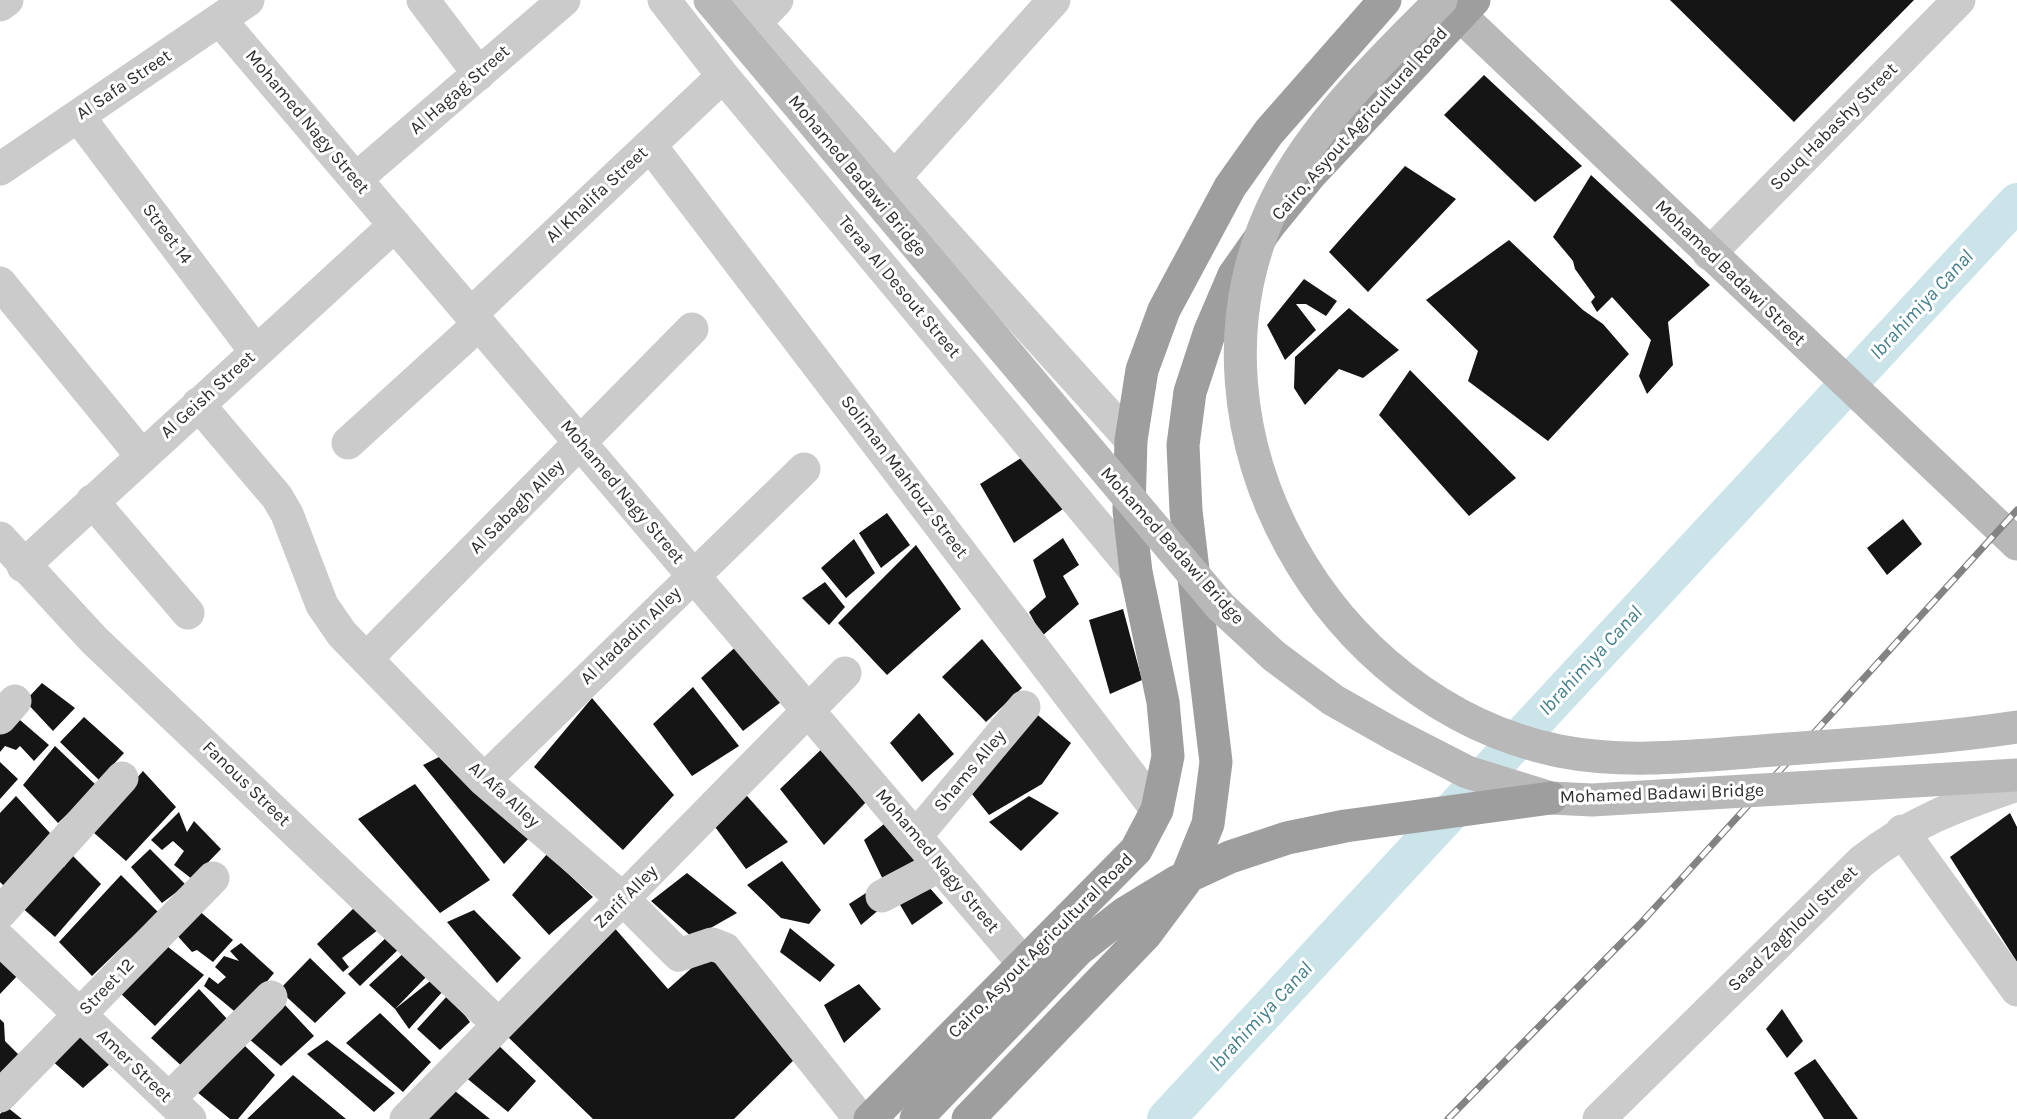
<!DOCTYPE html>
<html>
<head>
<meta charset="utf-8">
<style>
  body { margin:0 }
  canvas { display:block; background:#fff }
</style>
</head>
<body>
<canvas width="2017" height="1119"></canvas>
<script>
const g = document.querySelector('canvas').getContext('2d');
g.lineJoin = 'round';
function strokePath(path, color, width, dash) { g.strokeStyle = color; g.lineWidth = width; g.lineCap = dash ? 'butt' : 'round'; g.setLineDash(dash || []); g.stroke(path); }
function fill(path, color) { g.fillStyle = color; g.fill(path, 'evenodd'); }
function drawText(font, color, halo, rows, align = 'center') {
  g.font = font + ' Karla,sans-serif'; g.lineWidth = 6; g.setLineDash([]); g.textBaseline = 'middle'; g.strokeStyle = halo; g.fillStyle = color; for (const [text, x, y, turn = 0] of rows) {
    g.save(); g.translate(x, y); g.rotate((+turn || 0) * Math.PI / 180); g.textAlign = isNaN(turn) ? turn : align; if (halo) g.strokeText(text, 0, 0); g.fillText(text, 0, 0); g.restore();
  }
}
strokePath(new Path2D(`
  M 1166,1119 L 2017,202`), '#cae4e9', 38);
fill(new Path2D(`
  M 1670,0 L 1914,0 L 1794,122 Z
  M 1484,75 L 1582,166 L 1535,202 L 1444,115 Z
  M 1405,166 L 1456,199 L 1368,292 L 1329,252 Z
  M 1591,175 L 1710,285 L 1668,322 L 1673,365 L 1647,394 L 1639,376 L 1651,340 L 1612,297 L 1597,312 L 1591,302 L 1595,297 L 1575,269 L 1573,261 L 1553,237 Z
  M 1509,240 L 1583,310 L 1603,324 L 1629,354 L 1548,441 L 1468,381 L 1478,351 L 1426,300 Z
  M 1304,279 L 1337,301 L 1326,316 L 1306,304 L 1296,304 L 1316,330 L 1285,360 L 1267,325 Z
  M 1349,308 L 1399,350 L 1363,378 L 1339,369 L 1305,405 L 1294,388 L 1295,357 Z
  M 1410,370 L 1516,478 L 1469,516 L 1379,415 Z
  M 1029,453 L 1063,509 L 1014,543 L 980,484 Z
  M 887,513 L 910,545 L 881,568 L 859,533 Z
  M 1903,519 L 1922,544 L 1887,575 L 1867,548 Z
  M 1063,538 L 1079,565 L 1063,576 L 1079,604 L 1042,636 L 1029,612 L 1046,597 L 1033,560 Z
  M 854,539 L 875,573 L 846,598 L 821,568 Z
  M 916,545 L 961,609 L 887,675 L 838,623 Z
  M 825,582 L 845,607 L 829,625 L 802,598 Z
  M 1123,609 L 1142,680 L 1110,694 L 1089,620 Z
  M 982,639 L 1022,688 L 986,722 L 942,677 Z
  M 740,643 L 781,702 L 743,731 L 701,678 Z
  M 42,683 L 75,708 L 53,731 L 25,701 Z
  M 693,687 L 739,746 L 692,776 L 653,724 Z
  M 592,698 L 674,795 L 623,850 L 534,767 Z
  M 1033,711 L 1071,743 L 1042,784 L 989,815 L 972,794 Z
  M 919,713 L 954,754 L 922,782 L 890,743 Z
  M 13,714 L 49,745 L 34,761 L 20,746 L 16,750 L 5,746 L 0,752 L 0,728 Z
  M 84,717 L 124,753 L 99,780 L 60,742 Z
  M 828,743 L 871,797 L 824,845 L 780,789 Z
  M 55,746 L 97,786 L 58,823 L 23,785 Z
  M 449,752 L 531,836 L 504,864 L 423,765 Z
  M 0,762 L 18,779 L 0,799 Z
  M 143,771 L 176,807 L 126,861 L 93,832 L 101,818 Z
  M 415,784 L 490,880 L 440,913 L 358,819 Z
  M 740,788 L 788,842 L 746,869 L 710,820 Z
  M 16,796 L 50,833 L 4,886 L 0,882 L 0,813 Z
  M 1029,796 L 1059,813 L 1021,851 L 989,822 Z
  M 179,812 L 187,832 L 194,821 L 221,849 L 192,879 L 174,865 L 184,851 L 173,841 L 162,850 L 151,840 Z
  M 2010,813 L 2017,827 L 2017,962 L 1950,857 Z
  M 884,824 L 920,867 L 887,888 L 864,840 Z
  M 150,849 L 186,885 L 162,903 L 131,867 Z
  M 547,854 L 593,897 L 549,935 L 512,895 Z
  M 72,855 L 101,884 L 55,937 L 19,905 L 58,864 L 64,867 Z
  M 782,861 L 821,910 L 809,924 L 781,918 L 747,885 Z
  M 687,873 L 737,913 L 693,938 L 651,901 Z
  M 121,875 L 158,912 L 92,976 L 59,942 Z
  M 921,878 L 943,903 L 912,925 L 896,898 Z
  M 866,893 L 881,908 L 861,925 L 849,904 Z
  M 357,905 L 379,929 L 342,958 L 349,967 L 343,972 L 317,944 Z
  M 197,909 L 233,940 L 213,962 L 197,950 L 192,952 L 174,932 Z
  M 474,910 L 521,958 L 497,983 L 447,922 Z
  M 612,925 L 668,989 L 713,949 L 803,1051 L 734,1119 L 593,1119 L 508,1037 Z
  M 790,928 L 835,965 L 820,982 L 780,952 Z
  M 390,934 L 403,945 L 360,986 L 348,974 Z
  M 163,943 L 204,975 L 155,1026 L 118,991 Z
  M 241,943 L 274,973 L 239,1015 L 204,986 L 209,977 L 218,984 L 226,977 L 215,967 L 224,956 L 239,961 L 230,951 Z
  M 407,950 L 429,974 L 395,1009 L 434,978 L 444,990 L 409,1029 L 395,1009 L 369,985 Z
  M 0,954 L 19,974 L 0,994 Z
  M 310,958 L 346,993 L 315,1023 L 279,990 Z
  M 859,984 L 881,1009 L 844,1043 L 824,1005 Z
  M 199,989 L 230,1022 L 186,1070 L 151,1038 Z
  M 449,994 L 470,1022 L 440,1050 L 417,1029 Z
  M 285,1005 L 314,1036 L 281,1066 L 249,1039 Z
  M 1782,1009 L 1803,1041 L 1787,1058 L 1766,1029 Z
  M 380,1013 L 431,1062 L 403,1092 L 346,1043 Z
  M 0,1019 L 4,1023 L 5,1041 L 20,1056 L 0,1080 Z
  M 78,1030 L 111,1063 L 83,1088 L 50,1059 Z
  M 327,1040 L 395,1093 L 374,1112 L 307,1054 Z
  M 495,1042 L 536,1081 L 508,1112 L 464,1076 Z
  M 245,1046 L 275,1075 L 238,1119 L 230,1119 L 197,1092 Z
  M 1815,1059 L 1858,1119 L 1824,1119 L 1794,1073 Z
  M 293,1075 L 346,1119 L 247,1119 Z
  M 455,1091 L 490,1119 L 425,1119 Z
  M 7,1107 L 22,1119 L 0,1119 L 0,1114 Z`), '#151515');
strokePath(new Path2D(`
  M 423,0 L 479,74
  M 664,0 L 723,76 L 1136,572
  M 734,0 L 1131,440
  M 0,5 L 7,0
  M 220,20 L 1024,964
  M 755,23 L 777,0
  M 78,116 L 256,352
  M 650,145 L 1157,810
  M 0,169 L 248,0
  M 894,178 L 1054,0
  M 356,179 L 564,0
  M 1709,254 L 1959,0
  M 0,283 L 142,456
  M 471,314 L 723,76
  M 198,404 L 277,497 L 287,514 L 322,605 L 342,634 L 484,780 L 624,900 L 679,955 L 712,944 L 725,949 L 860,1119
  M 348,443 L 479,324
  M 92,501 L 188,613
  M 0,538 L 94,640 L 498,1024
  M 23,566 L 395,225
  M 366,659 L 692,329
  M 0,718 L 15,701
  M 484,780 L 804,469
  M 1902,831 L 2017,990
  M 916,836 L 1024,707
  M 882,896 L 939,866
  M 0,913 L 122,778
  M 0,939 L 190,1119
  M 0,1096 L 213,878
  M 169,1099 L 271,997
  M 406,1119 L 845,673
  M 1599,1119 L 1862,861 C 1911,822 1958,805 2017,785`), '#cbcbcb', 33);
strokePath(new Path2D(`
  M 1444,0 L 2017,544`), '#b8b8b8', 33);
strokePath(new Path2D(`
  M 870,1119 L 1136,850 L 1157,810 L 1168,756 L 1163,702 L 1136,572 L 1129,510 L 1131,440 L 1142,370 L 1164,310 L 1230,187 L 1269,132 L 1385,0
  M 968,1119 L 1146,934 L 1184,883 L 1208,824 L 1216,762 L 1186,511 L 1183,445 L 1190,392 L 1210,331 L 1234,275 L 1270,224 L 1310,175 L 1474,0`), '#9e9e9e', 33);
const rail = new Path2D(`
  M 1448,1119 L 1640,924 L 2017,510`);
strokePath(rail, '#838383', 7);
strokePath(rail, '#fff', 4.5, [14]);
strokePath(new Path2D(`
  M 710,0 L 1220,606 L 1274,656 L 1333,700 L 1393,734 L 1467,772 L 1551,798 L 1592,800 L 2017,775
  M 1441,0 C 1379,63 1308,129 1271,211 C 1171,432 1328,703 1559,751 C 1630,765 1703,755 1774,750 C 1855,744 1936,739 2017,727`), '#b8b8b8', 33);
strokePath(new Path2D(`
  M 916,1119 L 1078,950 L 1125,913 L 1176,882 L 1230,857 L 1287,838 L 1345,826 L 1551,798`), '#9e9e9e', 33);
drawText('18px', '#2e2e2e', '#fff', [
  ["Al Safa Street",124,85,-34],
  ["Al Hagag Street",460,90,-41],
  ["Mohamed Nagy Street",307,122,50],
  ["Cairo, Asyout Agricultural Road",1360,124,-48],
  ["Souq Habashy Street",1834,127,-45],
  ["Mohamed Badawi Bridge",857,176,50],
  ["Al Khalifa Street",597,195,-43],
  ["Street 14",167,234,53],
  ["Mohamed Badawi Street",1730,273,44],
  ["Teraa Al Desout Street",899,287,50],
  ["Al Geish Street",208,395,-42],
  ["Soliman Mahfouz Street",904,477,53],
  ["Mohamed Nagy Street",622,492,50],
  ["Al Sabagh Alley",517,507,-45],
  ["Mohamed Badawi Bridge",1172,546,48],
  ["Al Hadadin Alley",631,636,-44],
  ["Shams Alley",970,771,-50],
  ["Fanous Street",246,784,44],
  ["Mohamed Badawi Bridge",1662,794,-2],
  ["Al Afa Alley",504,795,42],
  ["Mohamed Nagy Street",937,861,50],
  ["Zarif Alley",626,897,-45],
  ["Saad Zaghloul Street",1793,929,-44],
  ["Cairo, Asyout Agricultural Road",1041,946,-45],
  ["Street 12",107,987,-46],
  ["Amer Street",134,1066,44]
]);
drawText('italic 20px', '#427e8b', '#fff', [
  ["Ibrahimiya Canal",1922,305,-47],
  ["Ibrahimiya Canal",1591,661,-47],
  ["Ibrahimiya Canal",1261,1017,-47]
]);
</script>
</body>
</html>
